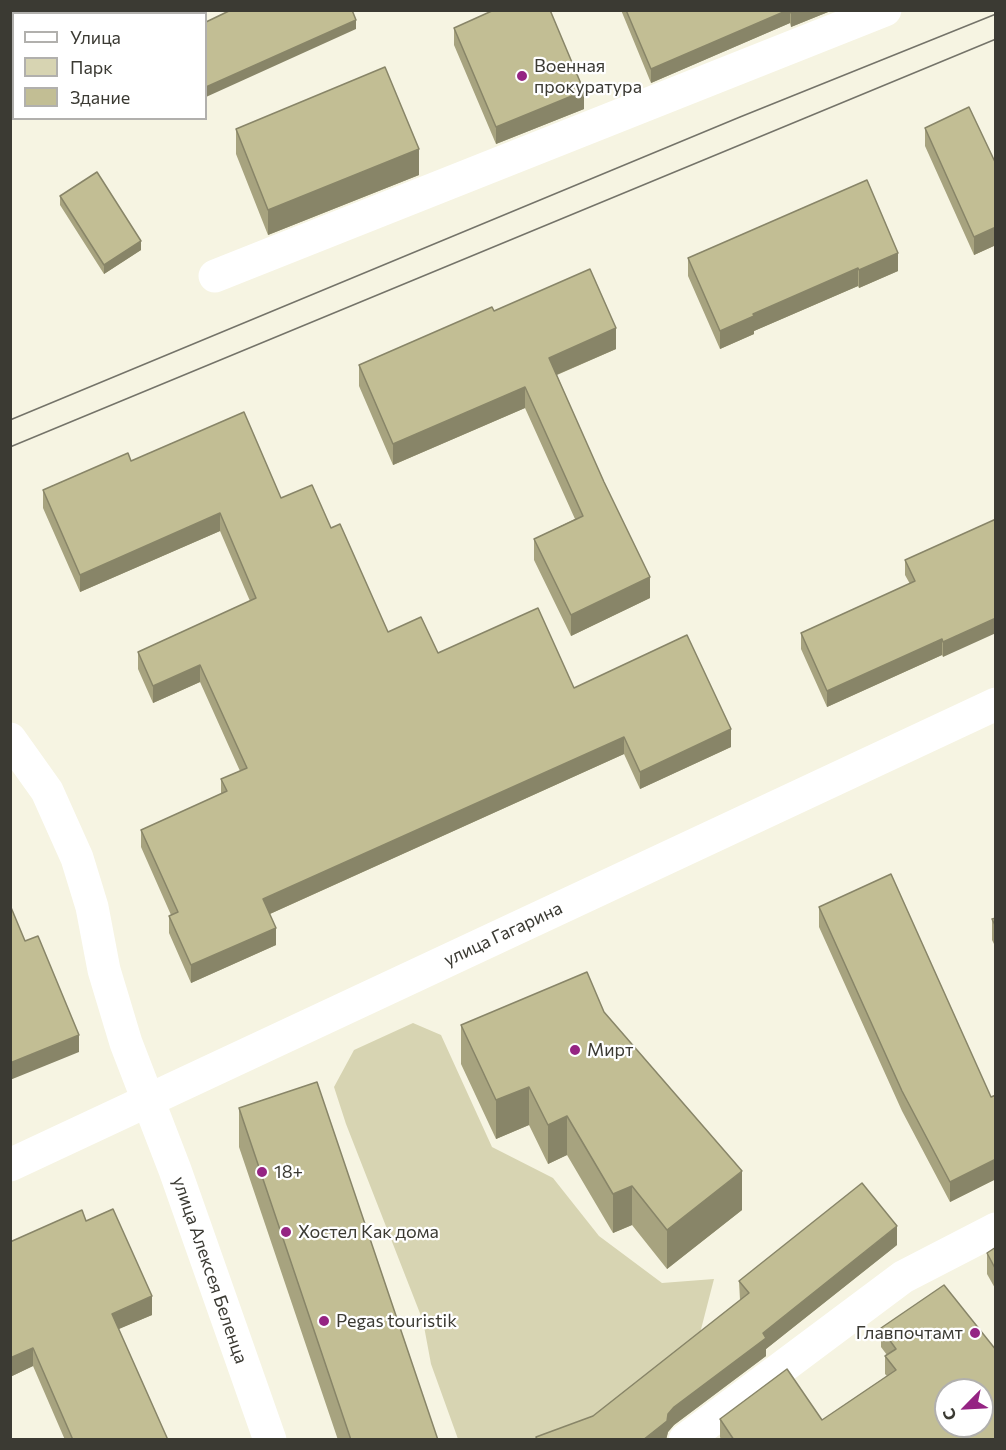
<!DOCTYPE html>
<html>
<head>
<meta charset="utf-8">
<style>
  body { margin:0 }
  #map { position:relative; width:1006px; height:1450px; overflow:hidden; background:#f6f4e2; font-family:Commissioner,sans-serif }
  canvas { display:block }
  .frame { position:absolute; inset:0; border:12px solid #3b3a33; pointer-events:none }
  .legend { position:absolute; left:12px; top:12px; width:195px; height:108px; box-sizing:border-box; background:#fff; border:2px solid #b1b0ad; margin:0; padding:8px 10px; list-style:none; font-size:18px; color:#3b3a33 }
  .legend li { display:flex; align-items:center; gap:12px; height:30px }
  .legend b { width:30px; border:2px solid #b1b0ad }
  .north { position:absolute; left:934px; top:1378px; width:60px; height:60px; box-sizing:border-box; background:#fff; border:2px solid #b1b0ad; border-radius:50%; rotate:246deg; font-size:16px; font-weight:700; line-height:24px; text-align:center; color:#3b3a33 }
  .north::after { content:''; display:block; margin:auto; width:21px; height:27px; background:#952483; clip-path:polygon(50% 0,100% 100%,50% 72%,0 100%) }
</style>
</head>
<body>
<div id="map">
<canvas width="1006" height="1450"></canvas>
<div class="frame"></div>
<ul class="legend">
<li><b style="height:8px;background:#fff"></b>Улица</li>
<li><b style="height:16px;background:#d7d4b2"></b>Парк</li>
<li><b style="height:16px;background:#c2be94"></b>Здание</li>
</ul>
<div class="north">С</div>
</div>
<script>
const g = document.querySelector('canvas').getContext('2d');
g.lineJoin = 'round';
function fill(path, color) { g.fillStyle = color; g.fill(path, 'evenodd'); }
function strokePath(path, color, width, dash) { g.strokeStyle = color; g.lineWidth = width; g.lineCap = dash ? 'butt' : 'round'; g.setLineDash(dash || []); g.stroke(path); }
function drawText(font, color, halo, rows, align = 'center') {
  g.font = font + ' Commissioner,sans-serif'; g.lineWidth = 4.5; g.setLineDash([]); g.textBaseline = 'middle'; g.strokeStyle = halo; g.fillStyle = color; for (const [text, x, y, turn = 0] of rows) {
    g.save(); g.translate(x, y); g.rotate((+turn || 0) * Math.PI / 180); g.textAlign = isNaN(turn) ? turn : align; if (halo) g.strokeText(text, 0, 0); g.fillText(text, 0, 0); g.restore();
  }
}
fill(new Path2D(`
  M 413,1023 L 441,1035 L 492,1147 L 553,1178 L 599,1236 L 662,1283 L 714,1279 L 698,1341 L 593,1417 L 552,1439 L 458,1439 L 431,1364 L 423,1321 L 346,1124 L 334,1087 L 354,1050 Z`), '#d7d4b2');
strokePath(new Path2D(`
  M 215,276 L 885,10
  M 10,739 L 47,791 L 77,858 L 92,907 L 104,970 L 126,1043 L 175,1170 L 270,1440
  M 685,1440 L 903,1277 L 996,1229`), '#fff', 33);
strokePath(new Path2D(`
  M 10,1165 L 996,704`), '#fff', 33);
strokePath(new Path2D(`
  M 10,420 L 740,117 L 996,14
  M 10,447 L 996,39`), '#747369', 1.5);
fill(new Path2D(`
  M 621,10 L 833,10 L 791,27 L 790,23 L 651,83 Z
  M 454,28 L 584,109 L 496,144 L 454,45 Z
  M 925,128 L 996,164 L 996,245 L 974,255 L 925,146 Z
  M 236,129 L 419,175 L 268,235 L 236,154 Z
  M 60,196 L 141,250 L 104,274 L 60,205 Z
  M 688,258 L 898,271 L 859,288 L 858,286 L 754,331 L 754,334 L 720,349 L 688,276 Z
  M 494,311 L 616,349 L 557,375 L 650,598 L 571,636 L 534,560 L 534,539 L 575,519 L 525,408 L 393,465 L 359,386 L 359,365 Z
  M 131,461 L 281,498 L 331,528 L 388,632 L 438,653 L 574,688 L 731,747 L 640,789 L 624,754 L 270,914 L 276,945 L 191,983 L 169,933 L 169,916 L 171,915 L 141,847 L 141,830 L 221,794 L 221,779 L 240,771 L 200,682 L 153,703 L 138,669 L 138,652 L 250,601 L 220,531 L 80,592 L 43,508 L 43,490 Z
  M 996,519 L 943,657 L 942,655 L 827,707 L 801,649 L 801,633 L 910,584 L 905,575 L 905,560 Z
  M 819,907 L 991,1097 L 996,1095 L 996,1179 L 950,1202 L 902,1111 L 819,927 Z
  M 996,918 L 996,948 L 992,940 L 992,919 Z
  M 604,1012 L 742,1210 L 667,1269 L 632,1225 L 613,1233 L 567,1155 L 548,1164 L 529,1125 L 496,1139 L 461,1064 L 461,1025 Z
  M 239,1108 L 438,1440 L 338,1440 L 239,1147 Z
  M 86,1221 L 152,1315 L 118,1329 L 168,1440 L 65,1440 L 33,1366 L 10,1377 Z
  M 897,1245 L 766,1349 L 766,1356 L 674,1425 L 668,1432 L 666,1440 L 536,1440 L 536,1437 L 593,1416 L 740,1300 L 739,1281 Z
  M 996,1247 L 996,1290 L 987,1274 L 987,1253 Z
  M 881,1328 L 996,1440 L 721,1440 L 720,1437 L 720,1419 L 822,1420 L 887,1376 L 885,1374 L 885,1356 L 887,1355 L 881,1347 Z`), '#a7a37f');
fill(new Path2D(`
  M 788,10 L 790,10 L 790,23 L 651,83 L 651,69 Z
  M 799,10 L 833,10 L 791,27 L 791,13 Z
  M 356,20 L 356,29 L 206,97 L 206,87 Z
  M 14,82 L 14,92 L 10,94 L 10,84 Z
  M 584,91 L 584,109 L 496,144 L 496,127 Z
  M 419,149 L 419,175 L 268,235 L 268,210 Z
  M 996,227 L 996,245 L 974,255 L 974,237 Z
  M 141,241 L 141,250 L 104,274 L 104,265 Z
  M 898,253 L 898,271 L 859,288 L 859,270 Z
  M 858,268 L 858,286 L 754,331 L 754,334 L 720,349 L 720,331 L 753,314 Z
  M 616,328 L 616,349 L 549,378 L 549,358 Z
  M 525,387 L 525,408 L 393,465 L 393,444 Z
  M 220,513 L 220,531 L 80,592 L 80,575 Z
  M 650,577 L 650,598 L 571,636 L 571,615 Z
  M 996,618 L 996,633 L 943,657 L 943,642 Z
  M 942,639 L 942,655 L 827,707 L 827,691 Z
  M 200,665 L 200,682 L 153,703 L 153,686 Z
  M 731,729 L 731,747 L 640,789 L 640,772 Z
  M 624,737 L 624,754 L 263,917 L 263,899 Z
  M 12,840 L 12,858 L 10,859 L 10,841 Z
  M 276,928 L 276,945 L 191,983 L 191,965 Z
  M 79,1035 L 79,1052 L 10,1080 L 10,1063 Z
  M 529,1087 L 529,1125 L 496,1139 L 496,1100 Z
  M 567,1116 L 567,1155 L 548,1164 L 548,1125 Z
  M 996,1159 L 996,1179 L 950,1202 L 950,1182 Z
  M 742,1171 L 742,1210 L 667,1269 L 667,1230 Z
  M 632,1186 L 632,1225 L 613,1233 L 613,1194 Z
  M 897,1226 L 897,1245 L 766,1349 L 766,1356 L 674,1425 L 668,1432 L 666,1440 L 643,1440 L 674,1407 L 763,1333 Z
  M 152,1296 L 152,1315 L 112,1332 L 112,1314 Z
  M 33,1348 L 33,1366 L 10,1377 L 10,1358 Z`), '#888568');
const building = new Path2D(`
  M 231,10 L 352,10 L 356,20 L 206,87 L 206,22 Z
  M 494,10 L 550,10 L 584,91 L 496,127 L 454,28 Z
  M 626,10 L 788,10 L 651,69 Z
  M 790,10 L 799,10 L 791,13 Z
  M 10,44 L 14,49 L 14,82 L 10,84 Z
  M 385,67 L 419,149 L 268,210 L 236,129 Z
  M 969,107 L 996,164 L 996,227 L 974,237 L 925,128 Z
  M 97,172 L 141,241 L 104,265 L 60,196 Z
  M 867,180 L 898,253 L 859,270 L 858,268 L 753,314 L 754,316 L 720,331 L 688,258 Z
  M 590,269 L 616,328 L 549,358 L 604,482 L 650,577 L 571,615 L 534,539 L 583,516 L 525,387 L 393,444 L 359,365 L 492,307 L 494,311 Z
  M 244,412 L 281,498 L 312,485 L 331,528 L 340,524 L 388,632 L 421,617 L 438,653 L 538,608 L 574,688 L 687,635 L 731,729 L 640,772 L 624,737 L 263,899 L 276,928 L 191,965 L 169,916 L 178,912 L 141,830 L 227,791 L 221,779 L 247,768 L 200,665 L 153,686 L 138,652 L 256,598 L 220,513 L 80,575 L 43,490 L 128,453 L 131,461 Z
  M 996,519 L 996,618 L 943,642 L 942,639 L 827,691 L 801,633 L 915,581 L 905,560 Z
  M 891,874 L 991,1097 L 996,1095 L 996,1159 L 950,1182 L 902,1091 L 819,907 Z
  M 10,905 L 25,941 L 38,936 L 79,1035 L 10,1063 Z
  M 996,918 L 996,927 L 992,919 Z
  M 587,972 L 604,1012 L 742,1171 L 667,1230 L 632,1186 L 613,1194 L 567,1116 L 548,1125 L 529,1087 L 496,1100 L 461,1025 Z
  M 317,1082 L 438,1440 L 351,1440 L 239,1108 Z
  M 862,1183 L 897,1226 L 763,1333 L 766,1338 L 674,1407 L 668,1414 L 667,1421 L 643,1440 L 537,1440 L 536,1437 L 593,1416 L 749,1293 L 739,1281 Z
  M 113,1209 L 152,1296 L 112,1314 L 168,1440 L 73,1440 L 33,1348 L 10,1358 L 10,1242 L 82,1210 L 86,1221 Z
  M 996,1247 L 996,1270 L 987,1253 Z
  M 944,1285 L 996,1350 L 996,1440 L 734,1440 L 720,1419 L 787,1369 L 822,1420 L 896,1370 L 885,1356 L 896,1349 L 881,1328 ZM 946,1390 L 982,1390 L 982,1426 L 946,1426 Z`);
fill(building, '#c2be94');
strokePath(building, '#888568', 1.5);
for (const [x, y, r, color] of [
  [522,76,6,"#952483"],
  [575,1050,6,"#952483"],
  [262,1172,6,"#952483"],
  [286,1232,6,"#952483"],
  [324,1321,6,"#952483"],
  [975,1333,6,"#952483"]
]) { const dot = new Path2D(); dot.arc(x, y, r, 0, 2 * Math.PI); g.fillStyle = color; g.fill(dot); strokePath(dot, '#fff', 2); }
drawText('18px', '#3b3a33', '#fff', [
  ["Военная",534,66],
  ["прокуратура",534,87],
  ["Мирт",587,1050],
  ["18+",274,1172],
  ["Хостел Как дома",298,1232],
  ["Pegas touristik",336,1321],
  ["Главпочтамт",963,1333,"right"]
], 'left');
drawText('18px', '#3b3a33', '#fff', [
  ["улица Гагарина",503,934,-25],
  ["улица Алексея Беленца",210,1270,71]
]);
</script>
</body>
</html>
